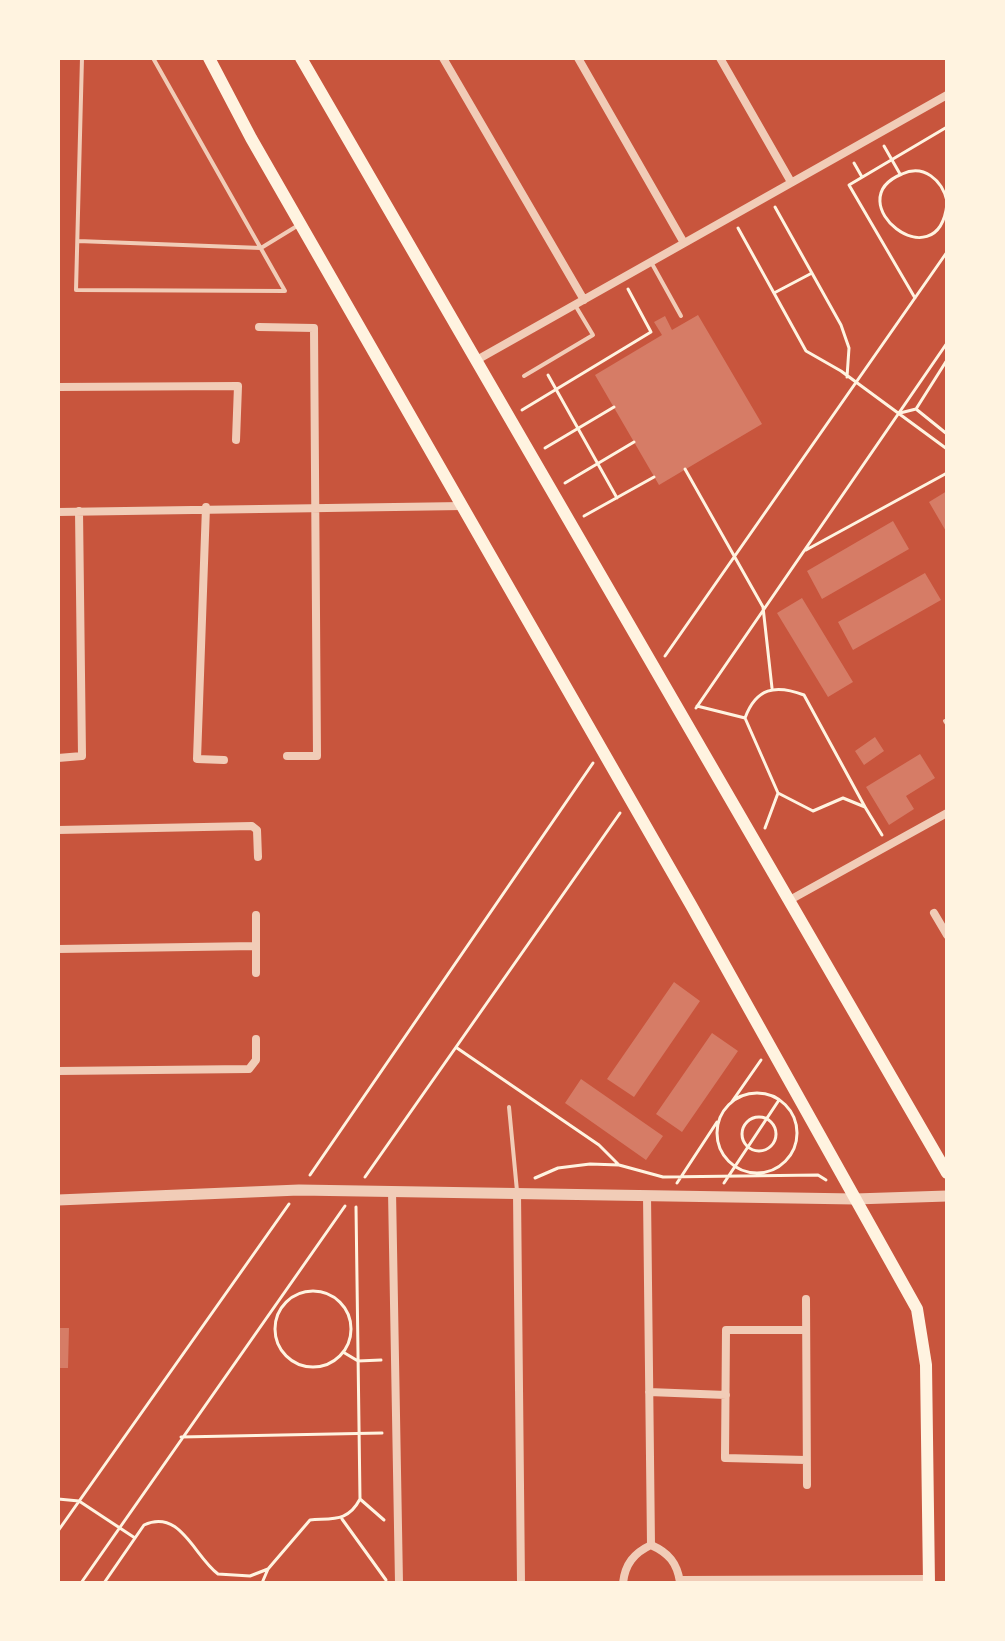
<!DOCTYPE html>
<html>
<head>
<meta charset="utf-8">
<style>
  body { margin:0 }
  #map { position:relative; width:1005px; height:1641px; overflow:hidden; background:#c8553d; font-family:Arial,sans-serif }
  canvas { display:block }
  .frame { position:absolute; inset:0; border:60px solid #fff3e0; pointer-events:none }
</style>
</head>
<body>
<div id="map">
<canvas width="1005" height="1641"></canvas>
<div class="frame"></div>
</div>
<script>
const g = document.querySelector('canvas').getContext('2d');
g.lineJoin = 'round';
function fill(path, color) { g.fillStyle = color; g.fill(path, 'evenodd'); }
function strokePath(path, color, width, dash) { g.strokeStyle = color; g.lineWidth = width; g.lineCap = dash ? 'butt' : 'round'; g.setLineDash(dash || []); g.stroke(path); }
fill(new Path2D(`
  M 698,315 L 762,424 L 659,485 L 595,375 L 662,335 L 654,322 L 665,316 L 672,330 Z
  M 947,491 L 947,533 L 929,502 Z
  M 893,521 L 909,549 L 822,599 L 807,571 Z
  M 925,573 L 941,600 L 853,650 L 838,622 Z
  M 802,598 L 853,682 L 828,697 L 777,613 Z
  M 875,737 L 884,751 L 864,765 L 855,751 Z
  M 920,754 L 935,778 L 906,796 L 914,809 L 889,825 L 866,787 Z
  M 674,982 L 700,1001 L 634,1097 L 607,1079 Z
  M 712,1033 L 738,1051 L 682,1132 L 656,1114 Z
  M 581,1079 L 663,1136 L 646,1160 L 565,1103 Z
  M 58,1328 L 69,1328 L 68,1368 L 58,1368 Z`), '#d67c66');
strokePath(new Path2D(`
  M 884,146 L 900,174
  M 854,163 L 862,177
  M 947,201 C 942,180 924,164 902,174 C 836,201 938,283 947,204
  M 775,207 L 841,325 L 849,348 L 847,377
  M 738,228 L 806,351 L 841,371 L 947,449
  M 774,293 L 812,273
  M 915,298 L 849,185 L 947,127
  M 947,360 L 916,409 L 947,434
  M 548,375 L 617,498
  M 522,410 L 651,332 L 628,289
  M 900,413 L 916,409
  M 545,448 L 614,407
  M 685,469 L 763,607 L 772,688
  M 565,483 L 634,442
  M 584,516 L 654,477
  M 806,550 L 947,473
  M 665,656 L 947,252
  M 697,706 L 745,718 L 778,793 L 765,828
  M 696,708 L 947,343
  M 745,718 C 756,688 775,684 804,695 L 865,807
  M 778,793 L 813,811 L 843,798 L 865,807 L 882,835
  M 457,1048 L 599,1145 L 619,1165
  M717 1133a40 40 0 1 1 80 0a40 40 0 1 1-80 0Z
  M 731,1103 L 761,1060
  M742 1134a17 17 0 1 1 34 0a17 17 0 1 1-34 0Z
  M 310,1175 L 593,763
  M 365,1177 L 620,813
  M 535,1178 L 558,1168 L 590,1164 L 619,1165 L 663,1177 L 818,1175 L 826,1180
  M 677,1183 L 717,1122
  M 724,1183 L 779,1100
  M275 1329a38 38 0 1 1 76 0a38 38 0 1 1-76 0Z
  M 343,1352 L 358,1361 L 381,1360
  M 181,1437 L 382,1433
  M 58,1499 L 79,1501 L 135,1538
  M 360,1499 L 384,1520
  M 342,1519 L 386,1580
  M 58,1531 L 289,1204
  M 81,1583 L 345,1206
  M 104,1583 L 144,1525 C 180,1508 194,1556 218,1574 L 250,1576 L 268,1569
  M 262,1583 L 268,1569 L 310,1520 C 333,1518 348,1522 360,1499 L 356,1207`), '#fff3e0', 3);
strokePath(new Path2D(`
  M 82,58 L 76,290 L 285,291 L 153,58
  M 78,241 L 261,248 L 297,226
  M 651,262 L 681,316
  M 524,376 L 593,335 L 575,305
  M 945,721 L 947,724
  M 509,1107 L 517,1191`), '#f1ccb7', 4);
strokePath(new Path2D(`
  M 443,58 L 584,300
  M 578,58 L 684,243
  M 720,58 L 791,182
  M 259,327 L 314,328 L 317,756 L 287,756
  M 475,361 L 947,95
  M 58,387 L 238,386 L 236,440
  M 206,507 L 197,759 L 224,760
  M 58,512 L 462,506
  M 58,758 L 82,756 L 79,511
  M 58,830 L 252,826 L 257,830 L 258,857
  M 788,901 L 947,813
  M 934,913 L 947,935
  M 58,949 L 256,946
  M 256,973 L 256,915
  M 58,1071 L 249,1069 L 256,1060 L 256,1039
  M 392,1191 L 399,1583
  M 517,1193 L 521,1583
  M 647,1195 L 651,1545
  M 806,1299 L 807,1485
  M 806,1330 L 726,1330 L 725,1458 L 806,1460
  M 649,1392 L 726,1395
  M 681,1580 L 929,1579
  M 623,1583 C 625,1564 634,1553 651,1545 C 669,1553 677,1563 680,1582`), '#f1ccb7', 8);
strokePath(new Path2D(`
  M 58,1200 L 299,1190 L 855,1199 L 947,1196`), '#f1ccb7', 11);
strokePath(new Path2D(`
  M 209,58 L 251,138 L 691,905 L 917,1309 L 926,1365 L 929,1583
  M 301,58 L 947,1173`), '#fff3e0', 12);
</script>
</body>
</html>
